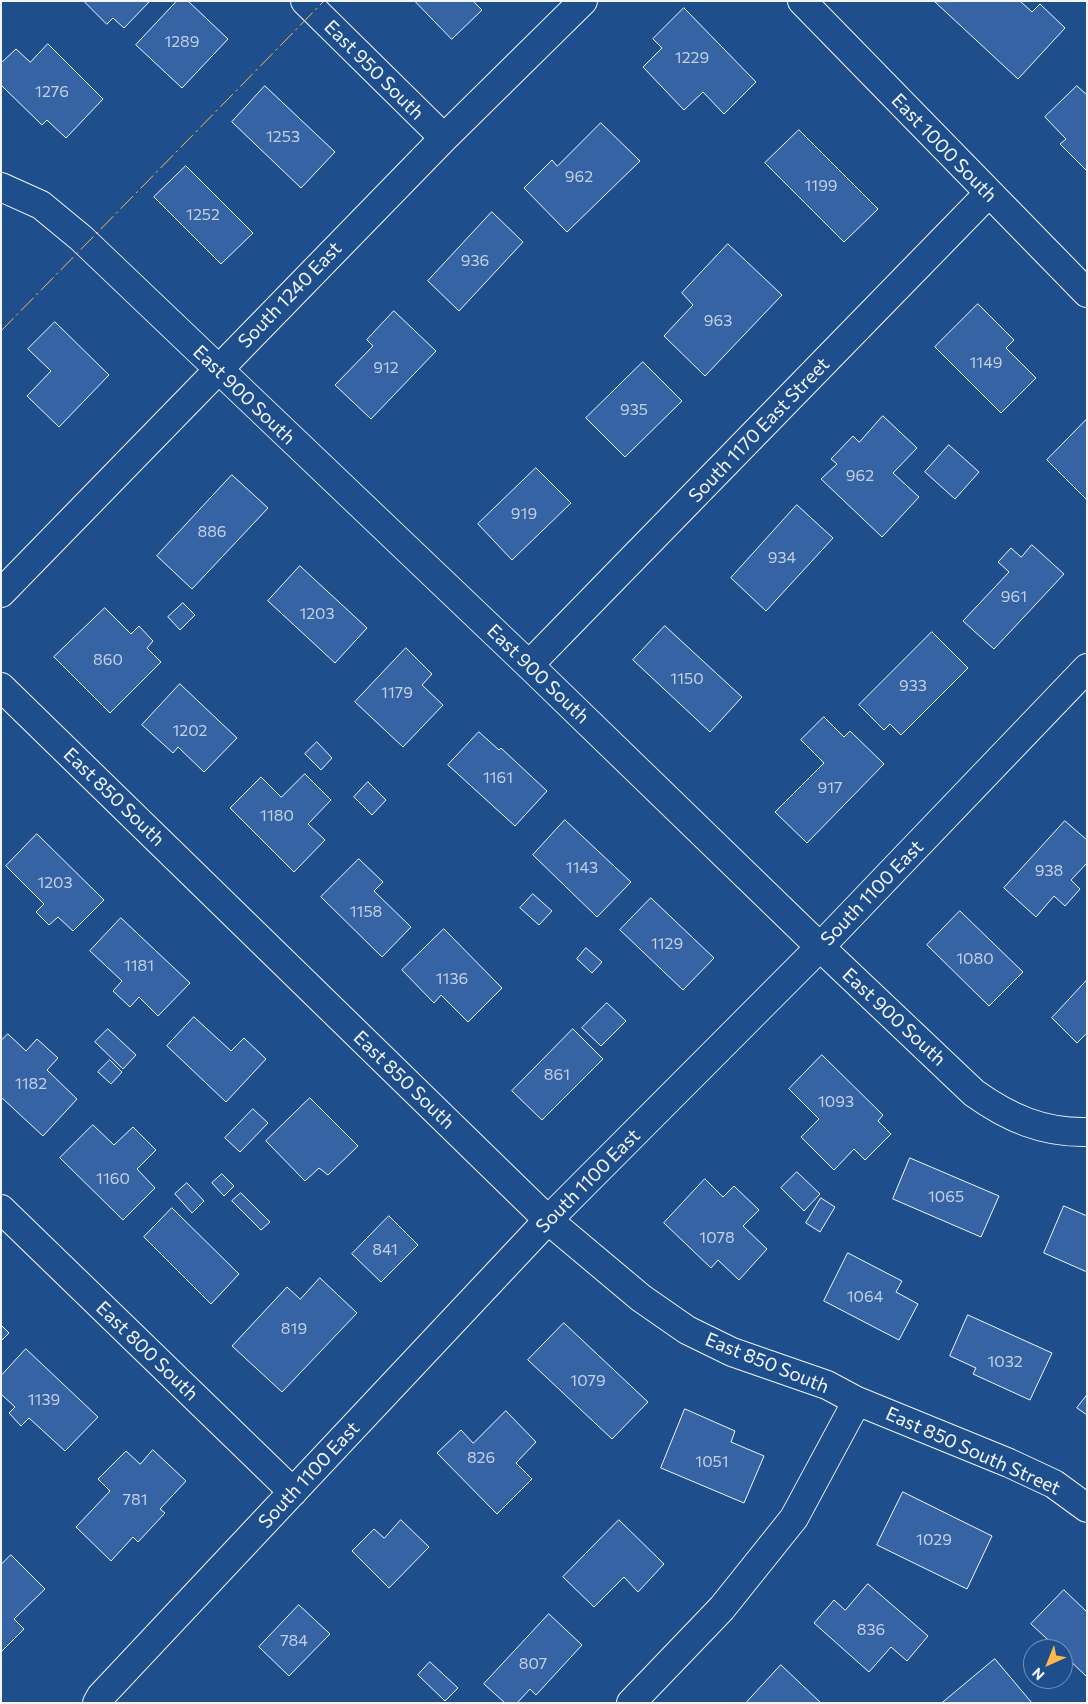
<!DOCTYPE html>
<html>
<head>
<meta charset="utf-8">
<style>
  body { margin:0 }
  #map { position:relative; width:1088px; height:1704px; overflow:hidden; background:#1f4e8c; font-family:Commissioner,sans-serif }
  canvas { display:block }
  .frame { position:absolute; inset:0; border:2px solid #f2f6ff; pointer-events:none }
  .north { position:absolute; left:1023px; top:1639px; width:50px; height:50px; box-sizing:border-box; background:#1f4e8c; border:1px solid #7391ba; border-radius:50%; rotate:224deg; font-size:14px; font-weight:700; line-height:20px; text-align:center; color:#f2f6ff }
  .north::after { content:''; display:block; margin:auto; width:18px; height:22px; background:#ffb74d; clip-path:polygon(50% 0,100% 100%,50% 72%,0 100%) }
</style>
</head>
<body>
<div id="map">
<canvas width="1088" height="1704"></canvas>
<div class="frame"></div>
<div class="north">N</div>
</div>
<script>
const g = document.querySelector('canvas').getContext('2d');
g.lineJoin = 'round';
function fill(path, color) { g.fillStyle = color; g.fill(path, 'evenodd'); }
function strokePath(path, color, width, dash) { g.strokeStyle = color; g.lineWidth = width; g.lineCap = dash ? 'butt' : 'round'; g.setLineDash(dash || []); g.stroke(path); }
function drawText(font, color, halo, rows, align = 'center') {
  g.font = font + ' Commissioner,sans-serif'; g.lineWidth = 4; g.setLineDash([]); g.textBaseline = 'middle'; g.strokeStyle = halo; g.fillStyle = color; for (const [text, x, y, turn = 0] of rows) {
    g.save(); g.translate(x, y); g.rotate((+turn || 0) * Math.PI / 180); g.textAlign = isNaN(turn) ? turn : align; if (halo) g.strokeText(text, 0, 0); g.fillText(text, 0, 0); g.restore();
  }
}
const building = new Path2D(`
  M 84,1 L 150,1 L 124,28 L 113,18 L 107,24 Z
  M 177,1 L 188,1 L 228,39 L 182,88 L 136,45 Z
  M 415,1 L 473,1 L 482,10 L 452,39 Z
  M 1020,1 L 1032,12 L 1040,4 L 1065,28 L 1018,79 L 935,2 Z
  M 684,8 L 756,82 L 724,114 L 703,92 L 684,110 L 643,67 L 662,48 L 653,39 Z
  M 48,44 L 103,99 L 66,138 L 47,120 L 42,125 L 1,85 L 1,63 L 16,49 L 30,62 Z
  M 265,86 L 335,152 L 301,188 L 232,122 Z
  M 1077,86 L 1087,95 L 1087,171 L 1060,144 L 1066,139 L 1045,117 Z
  M 601,123 L 640,161 L 567,232 L 524,188 L 552,160 L 557,166 Z
  M 799,130 L 878,209 L 844,242 L 765,163 Z
  M 186,166 L 253,233 L 221,264 L 154,197 Z
  M 492,212 L 523,242 L 459,311 L 428,281 Z
  M 728,244 L 782,295 L 705,376 L 664,336 L 693,305 L 682,293 Z
  M 978,304 L 1014,340 L 1006,348 L 1036,378 L 1001,413 L 935,347 Z
  M 394,311 L 436,351 L 371,419 L 335,385 L 373,346 L 367,340 Z
  M 55,322 L 109,375 L 59,427 L 27,396 L 51,371 L 28,349 Z
  M 643,362 L 682,401 L 625,457 L 586,418 Z
  M 883,416 L 917,448 L 893,473 L 919,497 L 882,537 L 821,479 L 837,464 L 831,459 L 853,436 L 859,442 Z
  M 1087,419 L 1087,500 L 1047,460 Z
  M 949,445 L 979,472 L 955,499 L 925,472 Z
  M 536,468 L 571,503 L 512,560 L 478,524 Z
  M 232,475 L 268,508 L 192,589 L 157,556 Z
  M 797,505 L 833,538 L 766,611 L 731,578 Z
  M 1032,545 L 1064,574 L 994,649 L 963,621 L 1009,572 L 998,562 L 1011,548 L 1021,557 Z
  M 300,566 L 367,628 L 335,663 L 268,601 Z
  M 183,603 L 195,615 L 180,630 L 168,617 Z
  M 105,608 L 131,634 L 139,626 L 153,641 L 147,648 L 161,662 L 110,713 L 54,657 Z
  M 665,626 L 742,697 L 710,732 L 633,660 Z
  M 932,632 L 968,668 L 901,735 L 890,724 L 884,730 L 859,705 Z
  M 406,648 L 432,674 L 422,685 L 443,705 L 403,747 L 355,702 Z
  M 180,684 L 237,738 L 204,772 L 178,747 L 173,753 L 142,725 Z
  M 824,717 L 844,737 L 850,731 L 884,764 L 807,843 L 775,812 L 824,763 L 801,740 Z
  M 479,732 L 499,750 L 501,748 L 547,791 L 515,826 L 448,765 Z
  M 317,742 L 332,758 L 321,770 L 305,754 Z
  M 305,774 L 331,800 L 308,824 L 325,840 L 294,872 L 230,808 L 261,777 L 281,797 Z
  M 368,782 L 386,800 L 372,815 L 354,797 Z
  M 565,820 L 631,882 L 597,917 L 533,855 Z
  M 1065,821 L 1087,840 L 1087,863 L 1071,880 L 1080,889 L 1065,906 L 1054,896 L 1036,917 L 1004,888 Z
  M 37,834 L 104,900 L 73,931 L 58,917 L 49,925 L 36,912 L 44,904 L 6,866 Z
  M 359,859 L 383,882 L 374,891 L 411,927 L 382,957 L 321,897 Z
  M 533,894 L 552,911 L 539,925 L 520,908 Z
  M 651,898 L 714,958 L 683,990 L 620,930 Z
  M 960,911 L 1023,972 L 989,1006 L 927,945 Z
  M 121,918 L 190,983 L 158,1016 L 139,997 L 130,1007 L 113,991 L 122,981 L 90,951 Z
  M 444,929 L 502,988 L 468,1022 L 441,995 L 434,1003 L 402,970 Z
  M 586,948 L 602,962 L 592,973 L 577,959 Z
  M 1087,980 L 1087,1033 L 1077,1043 L 1052,1018 Z
  M 607,1003 L 626,1021 L 601,1046 L 582,1028 Z
  M 194,1017 L 231,1051 L 244,1038 L 266,1059 L 226,1102 L 167,1046 Z
  M 108,1029 L 136,1055 L 123,1069 L 95,1042 Z
  M 573,1029 L 603,1059 L 542,1120 L 512,1091 Z
  M 8,1034 L 26,1051 L 37,1039 L 58,1058 L 47,1070 L 77,1099 L 43,1136 L 1,1097 L 1,1041 Z
  M 822,1055 L 883,1115 L 878,1121 L 891,1134 L 865,1160 L 854,1149 L 834,1170 L 801,1137 L 819,1119 L 789,1089 Z
  M 110,1060 L 122,1072 L 111,1084 L 98,1072 Z
  M 310,1098 L 358,1146 L 328,1175 L 319,1168 L 305,1181 L 266,1141 Z
  M 253,1109 L 268,1123 L 240,1152 L 225,1138 Z
  M 93,1125 L 114,1145 L 133,1127 L 156,1150 L 137,1169 L 155,1188 L 123,1220 L 60,1158 Z
  M 910,1158 L 999,1196 L 981,1237 L 893,1199 Z
  M 797,1172 L 820,1194 L 804,1211 L 781,1188 Z
  M 222,1174 L 234,1186 L 224,1196 L 212,1183 Z
  M 705,1179 L 723,1197 L 734,1186 L 759,1210 L 743,1226 L 767,1249 L 739,1280 L 718,1260 L 711,1268 L 664,1223 Z
  M 187,1183 L 204,1201 L 192,1213 L 175,1194 Z
  M 241,1193 L 270,1222 L 261,1230 L 232,1201 Z
  M 821,1198 L 835,1207 L 820,1232 L 806,1223 Z
  M 1064,1206 L 1087,1216 L 1087,1272 L 1044,1253 Z
  M 172,1208 L 239,1274 L 211,1304 L 144,1237 Z
  M 389,1216 L 418,1245 L 381,1282 L 352,1254 Z
  M 848,1253 L 902,1281 L 896,1292 L 918,1304 L 899,1340 L 824,1301 Z
  M 320,1278 L 357,1313 L 282,1392 L 232,1346 L 287,1287 L 300,1299 Z
  M 968,1315 L 1052,1353 L 1030,1400 L 973,1374 L 976,1368 L 950,1356 Z
  M 564,1323 L 648,1402 L 612,1439 L 528,1360 Z
  M 1,1325 L 9,1333 L 1,1341 Z
  M 26,1349 L 98,1417 L 65,1451 L 29,1418 L 21,1426 L 9,1413 L 15,1407 L 1,1394 L 1,1376 Z
  M 1087,1395 L 1087,1415 L 1077,1408 Z
  M 685,1409 L 735,1431 L 731,1442 L 764,1456 L 744,1503 L 661,1468 Z
  M 506,1411 L 536,1442 L 516,1463 L 532,1479 L 497,1514 L 437,1453 L 461,1430 L 473,1443 Z
  M 153,1450 L 186,1481 L 160,1509 L 165,1513 L 138,1542 L 133,1537 L 111,1561 L 76,1527 L 110,1491 L 98,1479 L 126,1451 L 140,1464 Z
  M 903,1492 L 992,1536 L 967,1589 L 877,1545 Z
  M 401,1520 L 429,1547 L 389,1588 L 352,1551 L 374,1529 L 384,1538 Z
  M 619,1520 L 664,1564 L 638,1592 L 624,1577 L 594,1607 L 563,1577 Z
  M 11,1555 L 45,1589 L 14,1619 L 24,1629 L 1,1652 L 1,1565 Z
  M 868,1584 L 928,1636 L 907,1661 L 891,1647 L 869,1672 L 814,1623 L 834,1600 L 845,1610 Z
  M 1064,1590 L 1087,1612 L 1087,1677 L 1063,1654 L 1063,1649 L 1058,1649 L 1031,1624 Z
  M 299,1605 L 330,1634 L 289,1676 L 259,1647 Z
  M 549,1614 L 582,1645 L 536,1695 L 530,1689 L 517,1703 L 505,1703 L 484,1684 Z
  M 995,1659 L 1032,1703 L 942,1703 Z
  M 430,1662 L 458,1688 L 445,1701 L 418,1675 Z
  M 781,1665 L 821,1703 L 746,1703 Z`);
fill(building, '#3563a3');
strokePath(building, '#f2f6ff', 1);
const minor = new Path2D(`
  M 305,1 L 444,138
  M 802,1 L 1087,293
  M 1,187 L 41,205 L 81,238 L 529,665 L 820,947 L 974,1093 C 1009,1118 1043,1133 1087,1132
  M 1,593 L 444,138 L 583,1
  M 529,665 L 988,194
  M 1,687 L 548,1220 L 641,1298 L 687,1330 L 732,1352 L 827,1385 L 857,1401 L 1009,1463 L 1054,1484 L 1087,1508
  M 1,1209 L 293,1492
  M 97,1703 L 101,1696 L 548,1220 L 820,947 L 1087,668
  M 631,1703 L 722,1608 L 794,1518 L 857,1401`);
strokePath(minor, '#f2f6ff', 30);
strokePath(minor, '#1f4e8c', 28);
strokePath(new Path2D(`
  M 1,331 L 324,1`), '#ffb74d', 1, [18, 4, 2.5, 4]);
drawText('16px', '#c3d1e8', null, [
  ["1289",182,42],
  ["1229",692,58],
  ["1276",52,92],
  ["1253",283,137],
  ["962",579,177],
  ["1199",821,186],
  ["1252",203,215],
  ["936",475,261],
  ["963",718,321],
  ["1149",986,363],
  ["912",386,368],
  ["935",634,410],
  ["962",860,476],
  ["919",524,514],
  ["886",212,532],
  ["934",782,558],
  ["961",1014,597],
  ["1203",317,614],
  ["860",108,660],
  ["1150",687,679],
  ["933",913,686],
  ["1179",397,693],
  ["1202",190,731],
  ["1161",498,778],
  ["917",830,788],
  ["1180",277,816],
  ["1143",582,868],
  ["938",1049,871],
  ["1203",55,883],
  ["1158",366,912],
  ["1129",667,944],
  ["1080",975,959],
  ["1181",139,966],
  ["1136",452,979],
  ["861",557,1075],
  ["1182",31,1084],
  ["1093",836,1102],
  ["1160",113,1179],
  ["1065",946,1197],
  ["1078",717,1238],
  ["841",385,1250],
  ["1064",865,1297],
  ["819",294,1329],
  ["1032",1005,1362],
  ["1079",588,1381],
  ["1139",44,1400],
  ["826",481,1458],
  ["1051",712,1462],
  ["781",135,1500],
  ["1029",934,1540],
  ["836",871,1630],
  ["784",294,1641],
  ["807",533,1664]
]);
drawText('19px', '#f2f6ff', '#1f4e8c', [
  ["East 950 South",374,70,45],
  ["East 1000 South",944,148,46],
  ["South 1240 East",290,295,-46],
  ["East 900 South",244,395,44],
  ["South 1170 East Street",759,430,-46],
  ["East 900 South",538,674,44],
  ["East 850 South",114,797,44],
  ["South 1100 East",872,893,-46],
  ["East 900 South",894,1017,43],
  ["East 850 South",404,1080,44],
  ["South 1100 East",588,1181,-45],
  ["East 800 South",147,1351,44],
  ["East 850 South",767,1363,22],
  ["East 850 South Street",973,1451,24],
  ["South 1100 East",309,1475,-47]
]);
</script>
</body>
</html>
